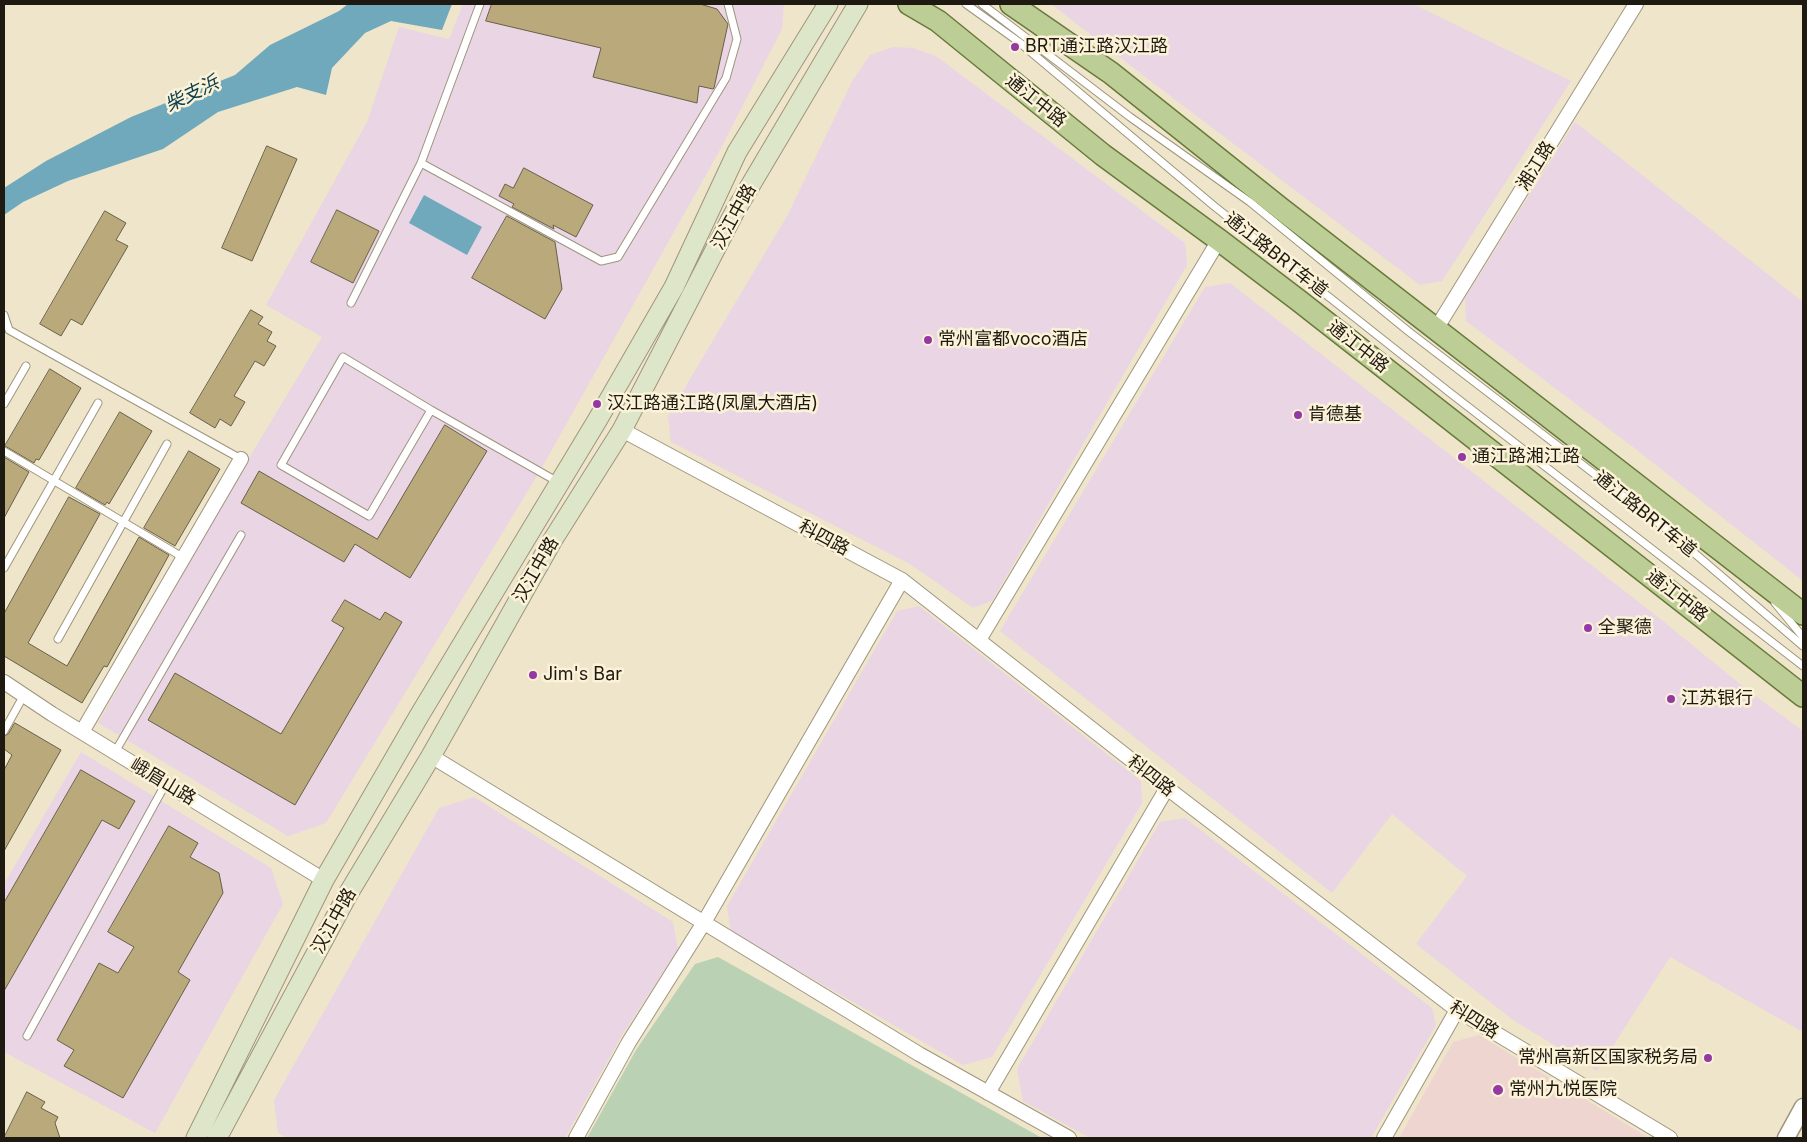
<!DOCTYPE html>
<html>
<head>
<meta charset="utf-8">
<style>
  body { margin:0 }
  #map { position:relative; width:1807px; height:1142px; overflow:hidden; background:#efe5cb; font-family:Inter,sans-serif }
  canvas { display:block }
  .frame { position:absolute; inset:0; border:5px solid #1e1a11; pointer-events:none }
</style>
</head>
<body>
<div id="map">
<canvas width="1807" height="1142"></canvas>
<div class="frame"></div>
</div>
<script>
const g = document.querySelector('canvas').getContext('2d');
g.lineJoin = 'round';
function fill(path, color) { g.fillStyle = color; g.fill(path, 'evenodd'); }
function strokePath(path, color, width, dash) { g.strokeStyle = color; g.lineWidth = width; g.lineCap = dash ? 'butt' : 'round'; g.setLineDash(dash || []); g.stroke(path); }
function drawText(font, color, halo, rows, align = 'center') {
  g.font = font + ' Inter,"Noto Sans SC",sans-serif'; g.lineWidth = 5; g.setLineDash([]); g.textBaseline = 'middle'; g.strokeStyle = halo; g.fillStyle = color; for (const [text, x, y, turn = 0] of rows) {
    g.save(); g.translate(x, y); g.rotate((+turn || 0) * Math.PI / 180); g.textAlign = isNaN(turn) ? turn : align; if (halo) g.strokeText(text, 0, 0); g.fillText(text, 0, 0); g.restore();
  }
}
fill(new Path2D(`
  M 463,4 L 784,4 L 782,29 L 721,148 L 540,471 L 326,823 L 288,836 L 98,723 L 240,473 L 322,337 L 266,305 L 367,122 L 399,27 L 449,39 Z
  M 1051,4 L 1413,4 L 1571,81 L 1442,281 L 1420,285 L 1148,79 Z
  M 893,47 L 913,48 L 936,56 L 1185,243 L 1187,265 L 992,601 L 973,608 L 910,564 L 671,442 L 668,416 L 787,216 L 853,80 L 870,55 Z
  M 1575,122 L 1803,302 L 1803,581 L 1633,447 L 1466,321 L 1465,298 Z
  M 1230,283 L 1663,621 L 1746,689 L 1803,731 L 1803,1032 L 1670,957 L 1597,1071 L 1513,1020 L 1416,944 L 1467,876 L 1392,814 L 1332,893 L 1000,631 L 1205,287 Z
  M 919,606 L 1141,781 L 1142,803 L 992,1057 L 963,1065 L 731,932 L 727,906 L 897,611 Z
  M 81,752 L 271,868 L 283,904 L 155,1133 L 4,1052 L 4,884 Z
  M 474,797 L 673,922 L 678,949 L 622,1035 L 565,1138 L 288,1138 L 278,1133 L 274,1100 L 439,808 Z
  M 1185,818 L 1432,1008 L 1436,1025 L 1371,1138 L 1090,1138 L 1023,1101 L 1017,1069 L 1160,822 Z`), '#e9d5e4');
fill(new Path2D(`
  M 1479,1035 L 1649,1138 L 1399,1138 L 1453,1042 Z`), '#efd5d0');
fill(new Path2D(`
  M 718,957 L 1042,1138 L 587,1138 L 636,1050 L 695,964 Z`), '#bad2b3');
fill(new Path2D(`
  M 348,4 L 452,4 L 442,30 L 391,21 L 365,33 L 332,68 L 326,95 L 297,87 L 218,112 L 163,149 L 68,181 L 23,202 L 4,215 L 4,188 L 46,161 L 131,117 L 235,75 L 270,45 L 339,11 Z
  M 424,195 L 482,227 L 467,255 L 409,223 Z`), '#70a9bc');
const building = new Path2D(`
  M 492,4 L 700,4 L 717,9 L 728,24 L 714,88 L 713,89 L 699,86 L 697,103 L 593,77 L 601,48 L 486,21 Z
  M 267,146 L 297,159 L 252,261 L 222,248 Z
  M 524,168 L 593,205 L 576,237 L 553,225 L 554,229 L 512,207 L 514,204 L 499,196 L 505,184 L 513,188 Z
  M 337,210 L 379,231 L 353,283 L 311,262 Z
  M 105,211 L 126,223 L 116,240 L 128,246 L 82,325 L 71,319 L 61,336 L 40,324 Z
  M 507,216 L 555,242 L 562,289 L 545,319 L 472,278 Z
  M 251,310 L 263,317 L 258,324 L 272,332 L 267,341 L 276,346 L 264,366 L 255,361 L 234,396 L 245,402 L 231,426 L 220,419 L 215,428 L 190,413 Z
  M 50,369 L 81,388 L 39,460 L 36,459 L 34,463 L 5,446 Z
  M 120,412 L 152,431 L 109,504 L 107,502 L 105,505 L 76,488 Z
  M 445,425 L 487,451 L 410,578 L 355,544 L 344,562 L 241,503 L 259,471 L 377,539 Z
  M 189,451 L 220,469 L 175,546 L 144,528 Z
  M 4,457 L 29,472 L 4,518 Z
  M 69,497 L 100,514 L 28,643 L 67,666 L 139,537 L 169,555 L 107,667 L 104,666 L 82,703 L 4,656 L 4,614 Z
  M 345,600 L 380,620 L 385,612 L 402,622 L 295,805 L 148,720 L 175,673 L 281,734 L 344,628 L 332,621 Z
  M 15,723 L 61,750 L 4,851 L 4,770 L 12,755 L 4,749 L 4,736 L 8,734 Z
  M 81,770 L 135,801 L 119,829 L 102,820 L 4,991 L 4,903 Z
  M 169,826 L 198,843 L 190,857 L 219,873 L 223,893 L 178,972 L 190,980 L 123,1098 L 64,1066 L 74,1050 L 57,1040 L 99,963 L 118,973 L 134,947 L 108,932 Z
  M 27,1092 L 45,1102 L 41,1108 L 58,1117 L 55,1123 L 60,1138 L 4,1138 Z`);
fill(building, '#baa97b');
strokePath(building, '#686049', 1);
const service = new Path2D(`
  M 966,4 L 1019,42 L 1214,206 L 1449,392 L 1803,666
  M 982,4 L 1130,117 L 1250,202 L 1408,331 L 1665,528 L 1803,646
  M 421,163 L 601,261 L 618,257 L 726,78 L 737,39 L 728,4
  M 351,303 L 421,163 L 480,4
  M 4,315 L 9,330 L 241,459
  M 4,404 L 26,366
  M 431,410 L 369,516 L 281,465 L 343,357 L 431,410 L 558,482
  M 4,451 L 184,558
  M 4,568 L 98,403
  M 1775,603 L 1803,637
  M 58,639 L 167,444
  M 4,731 L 24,695
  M 115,752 L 241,535
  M 27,1036 L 166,783`);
const minor = new Path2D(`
  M 1436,329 L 1636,4
  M 622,430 L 902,580 L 1167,788 L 1457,1010 L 1670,1138
  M 979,640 L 1219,240
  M 4,682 L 52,714 L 324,880
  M 82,732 L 241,459
  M 431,756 L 919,1054 L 1069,1138
  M 988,1093 L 1167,788
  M 576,1138 L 629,1042 L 703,924 L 902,580
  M 1384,1138 L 1457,1010`);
const tertiary = new Path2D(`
  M 1786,1138 L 1803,1107`);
const secondary = new Path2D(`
  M 196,1138 L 324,880 L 419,716 L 598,419 L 674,287 L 737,152 L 828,4
  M 217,1138 L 348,894 L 431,756 L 552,541 L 622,430 L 734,213 L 858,4`);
const primary = new Path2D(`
  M 909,4 L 938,21 L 1103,155 L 1219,240 L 1298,300 L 1803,696
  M 1011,4 L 1111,73 L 1280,208 L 1803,614`);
strokePath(service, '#9e957c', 9);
strokePath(minor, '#9e957c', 16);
strokePath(tertiary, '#9e957c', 19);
strokePath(secondary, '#9e957c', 21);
strokePath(primary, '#687a3a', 24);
strokePath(service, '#fff', 7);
strokePath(minor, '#fff', 14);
strokePath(tertiary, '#fff', 16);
strokePath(secondary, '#dee6ca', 19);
strokePath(primary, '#bcce96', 21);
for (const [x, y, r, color] of [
  [1015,47,5,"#9438a3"],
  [928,340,5,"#9438a3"],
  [597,404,5,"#9438a3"],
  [1298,415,5,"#9438a3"],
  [1462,457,5,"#9438a3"],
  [1588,628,5,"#9438a3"],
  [533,675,5,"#9438a3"],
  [1671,699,5,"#9438a3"],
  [1708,1058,5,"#9438a3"],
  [1498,1090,6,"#9438a3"]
]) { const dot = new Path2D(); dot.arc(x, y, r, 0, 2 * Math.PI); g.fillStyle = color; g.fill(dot); strokePath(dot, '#fcf2d8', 2); }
drawText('18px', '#1e1a11', '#fcf2d8', [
  ["BRT通江路汉江路",1025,47],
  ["常州富都voco酒店",938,340],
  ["汉江路通江路(凤凰大酒店)",607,404],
  ["肯德基",1308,415],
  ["通江路湘江路",1472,457],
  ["全聚德",1598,628],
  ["Jim's Bar",543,675],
  ["江苏银行",1681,699],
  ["常州高新区国家税务局",1698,1058,"right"],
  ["常州九悦医院",1509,1090]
], 'left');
drawText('18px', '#1e1a11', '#fcf2d8', [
  ["通江中路",1036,101,39],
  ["湘江路",1536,166,-58],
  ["汉江中路",734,217,-61],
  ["通江路BRT车道",1276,255,38],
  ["通江中路",1358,347,38],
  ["通江路BRT车道",1645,514,39],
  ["科四路",824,538,28],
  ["汉江中路",536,570,-60],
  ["通江中路",1677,596,38],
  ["科四路",1151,776,38],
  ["峨眉山路",163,782,31],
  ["汉江中路",334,921,-61],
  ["科四路",1474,1020,32]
]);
drawText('italic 19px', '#0d404f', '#fcf2d8', [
  ["柴支浜",192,94,-26]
]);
</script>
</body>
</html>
